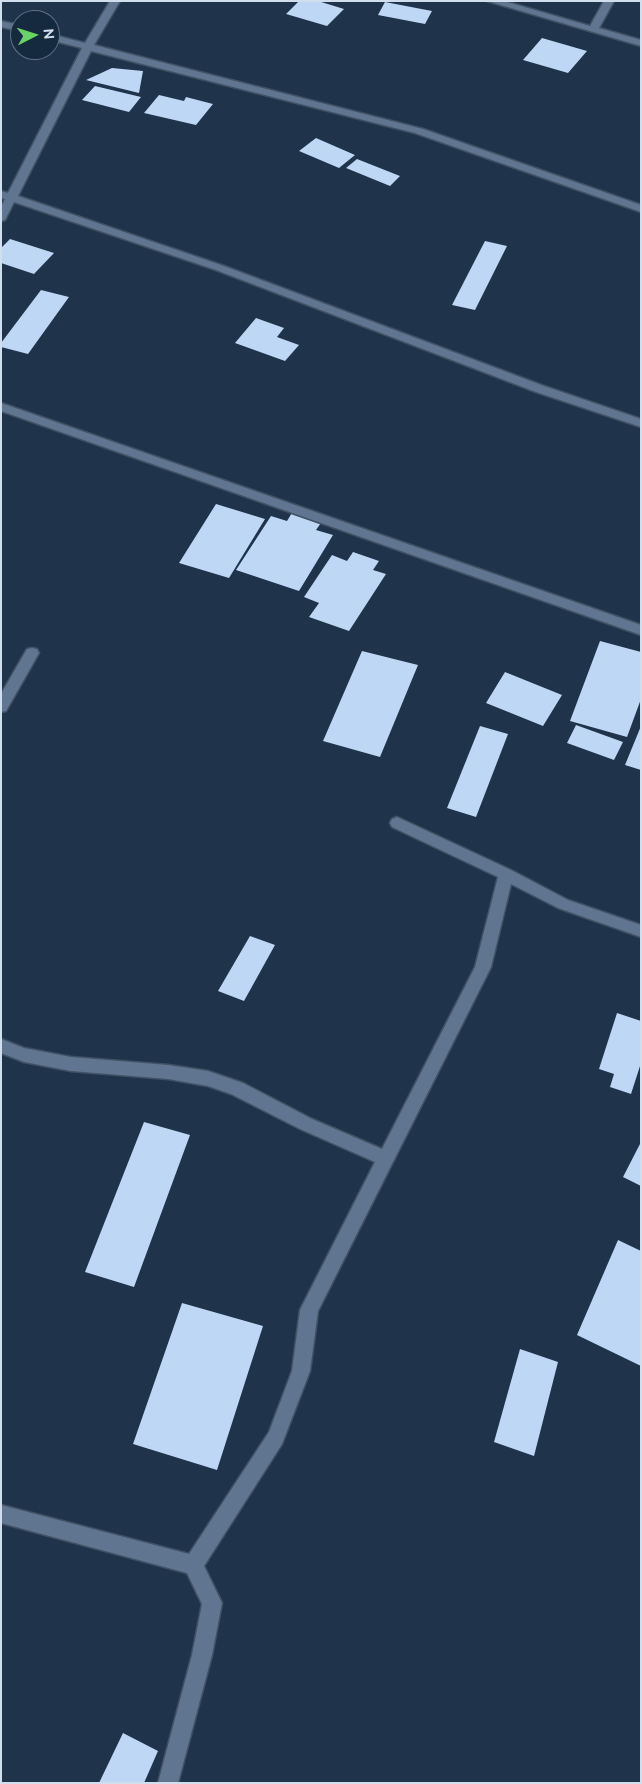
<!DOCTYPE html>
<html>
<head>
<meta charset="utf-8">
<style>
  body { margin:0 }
  #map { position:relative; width:642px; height:1784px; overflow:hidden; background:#1f334a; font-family:Raleway,sans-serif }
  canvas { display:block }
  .frame { position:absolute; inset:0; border:2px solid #d1deed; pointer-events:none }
  .north { position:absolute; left:10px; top:10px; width:50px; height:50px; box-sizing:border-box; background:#15293f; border:1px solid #607185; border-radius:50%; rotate:85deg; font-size:14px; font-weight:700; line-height:20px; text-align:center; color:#d1deed }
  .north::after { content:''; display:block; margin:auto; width:18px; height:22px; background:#69d465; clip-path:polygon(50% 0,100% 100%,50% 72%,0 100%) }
</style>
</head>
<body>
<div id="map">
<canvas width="642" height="1784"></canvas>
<div class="frame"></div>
<div class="north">N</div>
</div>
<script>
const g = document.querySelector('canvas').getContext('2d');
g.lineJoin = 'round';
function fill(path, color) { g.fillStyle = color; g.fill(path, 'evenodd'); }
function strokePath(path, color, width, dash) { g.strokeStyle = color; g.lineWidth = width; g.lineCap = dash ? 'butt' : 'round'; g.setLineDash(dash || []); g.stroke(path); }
fill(new Path2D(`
  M 299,1 L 318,1 L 344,9 L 327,26 L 286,14 Z
  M 385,2 L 432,11 L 425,24 L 378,15 Z
  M 542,38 L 587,51 L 568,73 L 523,60 Z
  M 112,68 L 143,71 L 139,93 L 86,80 Z
  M 95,86 L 141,97 L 129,112 L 82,100 Z
  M 159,95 L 184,101 L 186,97 L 213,104 L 196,125 L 144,113 Z
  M 316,138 L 355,155 L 339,168 L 299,151 Z
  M 357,159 L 400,176 L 390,186 L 346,168 Z
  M 10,239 L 54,253 L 34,274 L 1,263 L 1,248 Z
  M 485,241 L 507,246 L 475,310 L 452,305 Z
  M 41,290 L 69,297 L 28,354 L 1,347 L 1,343 Z
  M 256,318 L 284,328 L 277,337 L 299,345 L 285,361 L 235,343 Z
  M 216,504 L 265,519 L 229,578 L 179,563 Z
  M 293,511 L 323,520 L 316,530 L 333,535 L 299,591 L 236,570 L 271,516 L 287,521 Z
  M 353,552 L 379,561 L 373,570 L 386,574 L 349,631 L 309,617 L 319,603 L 304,597 L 332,555 L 347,561 Z
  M 600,641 L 641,652 L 641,699 L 627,737 L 570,721 Z
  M 362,651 L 418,665 L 380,757 L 323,741 Z
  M 505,672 L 562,695 L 543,726 L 486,703 Z
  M 576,725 L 623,742 L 614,760 L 567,743 Z
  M 480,726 L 508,734 L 476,817 L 447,808 Z
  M 641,726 L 641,770 L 625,765 Z
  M 250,936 L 275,945 L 244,1001 L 218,991 Z
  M 617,1013 L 641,1021 L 641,1063 L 631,1094 L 610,1087 L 614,1074 L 599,1069 Z
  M 144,1122 L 190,1135 L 134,1287 L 85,1272 Z
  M 641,1142 L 641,1186 L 623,1177 Z
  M 618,1240 L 641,1251 L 641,1366 L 577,1335 Z
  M 182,1303 L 263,1326 L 217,1470 L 133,1444 Z
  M 520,1349 L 558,1362 L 534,1456 L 494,1442 Z
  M 123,1733 L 158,1751 L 144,1783 L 99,1783 Z`), '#bed7f5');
const street = new Path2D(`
  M 110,1 L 120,1 L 94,45 L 423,129 L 641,205 L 641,212 L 415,133 L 91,51 L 18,196 L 224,266 L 544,386 L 641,419 L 641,427 L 536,392 L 216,270 L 14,202 L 5,220 L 1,221 L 1,207 L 5,199 L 1,198 L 1,191 L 8,193 L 82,48 L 50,40 L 50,34 L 85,43 Z
  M 487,1 L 504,1 L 590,26 L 604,1 L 614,1 L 599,28 L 641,40 L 641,46 Z
  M 1,21 L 20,25 L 20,31 L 1,27 Z
  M 1,403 L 641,625 L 641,635 L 1,411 Z
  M 32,648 L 37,649 L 39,653 L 6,711 L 1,712 L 1,694 L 27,649 Z
  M 397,817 L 511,870 L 568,900 L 641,925 L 641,937 L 558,908 L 511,884 L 491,967 L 318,1311 L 310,1371 L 282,1444 L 204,1566 L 222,1603 L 212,1655 L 178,1783 L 158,1783 L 192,1655 L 202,1604 L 187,1573 L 1,1523 L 1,1505 L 189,1554 L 269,1432 L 292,1371 L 300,1310 L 375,1162 L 300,1129 L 231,1094 L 208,1086 L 168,1079 L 71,1071 L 24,1062 L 1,1053 L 1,1039 L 24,1048 L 71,1057 L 168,1065 L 208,1071 L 243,1083 L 312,1119 L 382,1149 L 475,967 L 498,877 L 392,827 L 390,823 L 392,819 Z`);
strokePath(street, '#405164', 3);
fill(street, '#5f7590');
</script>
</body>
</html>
